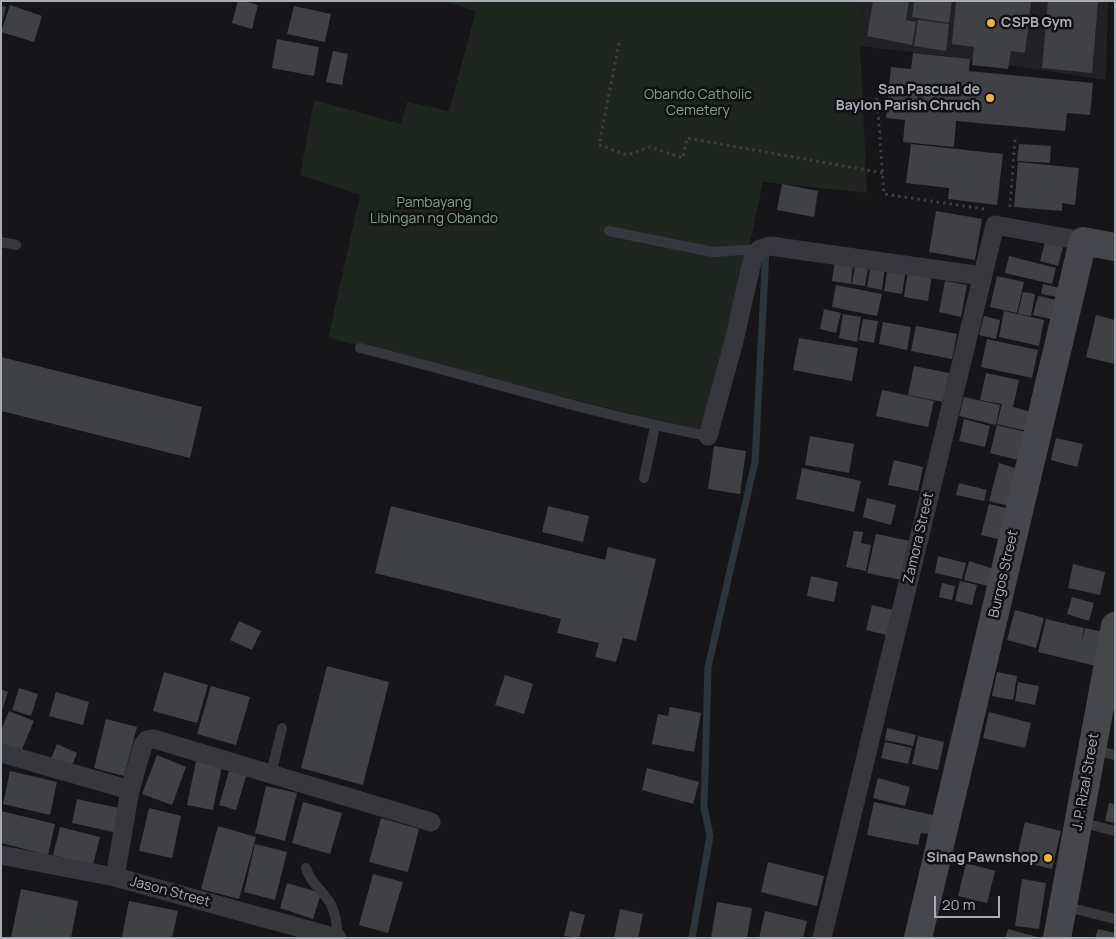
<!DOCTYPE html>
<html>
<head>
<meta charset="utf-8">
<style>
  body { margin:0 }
  #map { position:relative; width:1116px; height:939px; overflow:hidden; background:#161618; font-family:Manrope,sans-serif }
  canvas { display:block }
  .frame { position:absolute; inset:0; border:2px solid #a8adb8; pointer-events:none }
  .scale { position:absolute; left:934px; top:896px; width:66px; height:22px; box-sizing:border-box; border:2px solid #a8adb8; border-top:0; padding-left:6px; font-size:15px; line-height:18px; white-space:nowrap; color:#a8adb8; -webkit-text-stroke:4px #111113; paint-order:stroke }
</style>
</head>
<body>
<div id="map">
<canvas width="1116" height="939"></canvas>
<div class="frame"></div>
<div class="scale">20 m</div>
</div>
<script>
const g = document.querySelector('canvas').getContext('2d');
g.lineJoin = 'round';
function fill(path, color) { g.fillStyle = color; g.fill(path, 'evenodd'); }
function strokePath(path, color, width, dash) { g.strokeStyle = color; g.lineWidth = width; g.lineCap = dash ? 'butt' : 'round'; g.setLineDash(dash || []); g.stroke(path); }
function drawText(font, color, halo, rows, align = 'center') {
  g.font = font + ' Manrope,sans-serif'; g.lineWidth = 5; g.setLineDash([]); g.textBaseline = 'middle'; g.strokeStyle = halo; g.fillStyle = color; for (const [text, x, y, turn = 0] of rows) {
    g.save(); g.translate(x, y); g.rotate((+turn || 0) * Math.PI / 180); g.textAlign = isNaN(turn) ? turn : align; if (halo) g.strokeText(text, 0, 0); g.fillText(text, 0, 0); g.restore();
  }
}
fill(new Path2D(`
  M 863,1 L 1108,1 L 1106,80 L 970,59 L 860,46 Z`), '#222225');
fill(new Path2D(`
  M 444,1 L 863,1 L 860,46 L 867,193 L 763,182 L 725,359 L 707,433 L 328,338 L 360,195 L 300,175 L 314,100 L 401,124 L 407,102 L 449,111 L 476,11 Z`), '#1e261f');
strokePath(new Path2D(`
  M 692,938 L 710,836 L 704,807 L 708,667 L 755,462 L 766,250`), '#2c353c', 7);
fill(new Path2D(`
  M 238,1 L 244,1 L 258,5 L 252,29 L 232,23 Z
  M 873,1 L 909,1 L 906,20 L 916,22 L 912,45 L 867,36 Z
  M 914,1 L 952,1 L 949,23 L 912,17 Z
  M 956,1 L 1031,1 L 1025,53 L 1011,51 L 1008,69 L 972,65 L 974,47 L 952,44 Z
  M 1048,1 L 1098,1 L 1092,73 L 1042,68 Z
  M 10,5 L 42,16 L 34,42 L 1,32 Z
  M 1,6 L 6,7 L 2,22 L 1,22 Z
  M 294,6 L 331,14 L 325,42 L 287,34 Z
  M 918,20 L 949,24 L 946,51 L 914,46 Z
  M 277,39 L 319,47 L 314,76 L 272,68 Z
  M 333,51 L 348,54 L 342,85 L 326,82 Z
  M 913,53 L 970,59 L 969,71 L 1093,83 L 1090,115 L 1067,113 L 1065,131 L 956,121 L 954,147 L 903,142 L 905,120 L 886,118 L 891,67 L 911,69 Z
  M 911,144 L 1003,154 L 997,205 L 948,199 L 949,188 L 906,183 Z
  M 1019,144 L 1051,146 L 1050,163 L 1017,161 Z
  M 1018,162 L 1079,168 L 1075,205 L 1062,203 L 1062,211 L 1014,207 Z
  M 782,184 L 818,191 L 814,217 L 777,210 Z
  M 936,211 L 982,219 L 975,260 L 929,252 Z
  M 1045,242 L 1063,247 L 1058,266 L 1040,261 Z
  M 1009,256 L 1056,268 L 1052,284 L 1005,273 Z
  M 835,260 L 853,262 L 851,284 L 832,281 Z
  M 856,261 L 869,263 L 865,286 L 852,284 Z
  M 871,263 L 885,266 L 882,290 L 867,287 Z
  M 888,266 L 906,269 L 902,294 L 884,291 Z
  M 908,271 L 932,275 L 928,301 L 904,297 Z
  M 997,276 L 1024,282 L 1017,313 L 990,307 Z
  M 945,281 L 967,285 L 961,317 L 939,312 Z
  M 1043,284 L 1064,289 L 1062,298 L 1041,294 Z
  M 836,285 L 882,294 L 877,316 L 832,307 Z
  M 1023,292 L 1035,294 L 1031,316 L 1018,314 Z
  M 1038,296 L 1058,300 L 1054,320 L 1033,315 Z
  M 824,309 L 841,313 L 836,333 L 820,329 Z
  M 1004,311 L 1044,320 L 1039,346 L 999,337 Z
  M 843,314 L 861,317 L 857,342 L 839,338 Z
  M 1096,315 L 1115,320 L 1115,364 L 1086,357 Z
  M 984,316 L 1000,320 L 996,339 L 979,335 Z
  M 863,319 L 878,321 L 874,343 L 859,340 Z
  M 883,322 L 911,327 L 907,350 L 879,344 Z
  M 916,326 L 957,334 L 952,359 L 911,351 Z
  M 799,338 L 858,348 L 852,381 L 793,370 Z
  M 987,339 L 1038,350 L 1032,378 L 981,367 Z
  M 1,357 L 202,407 L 190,458 L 1,411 Z
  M 914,366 L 949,373 L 943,402 L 908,395 Z
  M 986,373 L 1019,380 L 1013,407 L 1035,413 L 1031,432 L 997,424 L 1002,404 L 980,400 Z
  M 882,390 L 934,401 L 928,427 L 876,416 Z
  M 964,397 L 1000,405 L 996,425 L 959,416 Z
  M 964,419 L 990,426 L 985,447 L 959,441 Z
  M 997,425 L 1033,434 L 1026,462 L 990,453 Z
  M 810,436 L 854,444 L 849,473 L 805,465 Z
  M 1056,438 L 1083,444 L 1077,467 L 1051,460 Z
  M 714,446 L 746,451 L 740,494 L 708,489 Z
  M 894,460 L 923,467 L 918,491 L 888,485 Z
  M 999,463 L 1022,470 L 1013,507 L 989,501 Z
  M 802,468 L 861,481 L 854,512 L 796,499 Z
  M 959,483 L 987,490 L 984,501 L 956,495 Z
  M 867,498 L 896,505 L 891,525 L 863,517 Z
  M 989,504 L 1014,510 L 1006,541 L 981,535 Z
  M 391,506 L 605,560 L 608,547 L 656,559 L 636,641 L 623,638 L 616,662 L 595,657 L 599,643 L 557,633 L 561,619 L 375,573 Z
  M 548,506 L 589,516 L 583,542 L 542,532 Z
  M 854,531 L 863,532 L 861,543 L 871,545 L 866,571 L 846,567 Z
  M 876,534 L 910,541 L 902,580 L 867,573 Z
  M 938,556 L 966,563 L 962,579 L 935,573 Z
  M 969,561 L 997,570 L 992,587 L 964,580 Z
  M 1073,564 L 1105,572 L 1100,595 L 1068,588 Z
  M 811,576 L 838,582 L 834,602 L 807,596 Z
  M 960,581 L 977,585 L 972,605 L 955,601 Z
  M 942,583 L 955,586 L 952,600 L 939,597 Z
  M 1072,597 L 1094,603 L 1089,621 L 1067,614 Z
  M 872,605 L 897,611 L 891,636 L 866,630 Z
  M 1015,610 L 1044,618 L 1036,648 L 1007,640 Z
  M 1046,619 L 1084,628 L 1081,644 L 1085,628 L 1103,632 L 1096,666 L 1038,652 Z
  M 239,621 L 261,631 L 252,650 L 230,640 Z
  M 327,666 L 389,682 L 363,785 L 301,768 Z
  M 164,672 L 208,685 L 197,723 L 153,711 Z
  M 997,672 L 1017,676 L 1013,700 L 992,696 Z
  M 505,675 L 533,684 L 524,714 L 495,705 Z
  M 1018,682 L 1039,686 L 1035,705 L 1015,701 Z
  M 211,686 L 250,697 L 236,745 L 197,734 Z
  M 19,688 L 38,694 L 31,716 L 12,710 Z
  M 1,689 L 8,692 L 2,711 L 1,711 Z
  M 56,692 L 89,702 L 83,725 L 49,716 Z
  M 670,707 L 701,713 L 694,752 L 652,744 L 658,714 L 668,716 Z
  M 9,711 L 34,721 L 19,756 L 1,748 L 1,730 Z
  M 989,712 L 1031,723 L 1025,748 L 983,738 Z
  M 106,719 L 137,727 L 124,776 L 94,768 Z
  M 887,728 L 916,735 L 913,746 L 885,740 Z
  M 918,736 L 944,742 L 938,770 L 912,764 Z
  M 885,742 L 912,748 L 908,764 L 881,758 Z
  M 57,744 L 77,753 L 70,770 L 50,761 Z
  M 157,755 L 186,767 L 172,805 L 142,794 Z
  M 196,761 L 222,766 L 213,810 L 187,805 Z
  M 230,768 L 247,773 L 236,810 L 219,805 Z
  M 647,768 L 699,782 L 693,804 L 642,790 Z
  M 10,771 L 57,782 L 50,815 L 3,804 Z
  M 878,778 L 910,787 L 905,806 L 873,798 Z
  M 266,786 L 297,793 L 285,841 L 255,833 Z
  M 77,799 L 123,809 L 118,833 L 72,823 Z
  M 303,802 L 342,813 L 330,854 L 292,843 Z
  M 874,802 L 933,815 L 929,834 L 921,833 L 918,845 L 867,835 Z
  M 1109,803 L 1115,804 L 1115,823 L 1105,821 Z
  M 149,808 L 181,816 L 172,858 L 139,851 Z
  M 1,811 L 55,824 L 48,855 L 1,843 Z
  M 381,818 L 419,829 L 408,872 L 369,862 Z
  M 1025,822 L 1061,831 L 1052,869 L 1016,860 Z
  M 218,826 L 256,837 L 239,899 L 201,889 Z
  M 60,827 L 100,837 L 93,865 L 53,855 Z
  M 255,844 L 287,852 L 275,900 L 244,892 Z
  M 768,862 L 824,876 L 817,906 L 761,892 Z
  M 966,863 L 995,871 L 987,903 L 958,896 Z
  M 373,874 L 403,882 L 388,933 L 359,925 Z
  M 1022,879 L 1046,883 L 1039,929 L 1015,926 Z
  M 287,883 L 321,893 L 313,919 L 280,908 Z
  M 21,889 L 78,901 L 71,938 L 11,938 Z
  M 129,901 L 178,911 L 172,938 L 122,937 Z
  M 717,902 L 752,908 L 747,938 L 711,938 Z
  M 620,909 L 643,914 L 638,938 L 614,938 Z
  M 570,911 L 585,915 L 579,938 L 564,936 Z
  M 765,911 L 807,921 L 803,938 L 759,938 Z
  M 1008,929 L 1037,937 L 1037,938 L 1005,938 Z
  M 1098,929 L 1115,933 L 1115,938 L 1095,938 Z`), '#404145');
strokePath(new Path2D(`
  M 619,43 L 599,145 L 627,155 L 650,147 L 683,158 L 687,138 L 883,173
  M 877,98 L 884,194 L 984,209
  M 1010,207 L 1015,139`), '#3d3f44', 3, [2.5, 4]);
strokePath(new Path2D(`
  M 609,231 L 713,252 L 759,249
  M 1,242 L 16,245
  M 360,348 C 476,377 591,414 708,436
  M 644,478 L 655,426
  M 1094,750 L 1115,755
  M 271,774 L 282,728
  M 1079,822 L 1115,831
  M 306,868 C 310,883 323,890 330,903 C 336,913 337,926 338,938
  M 1063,906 L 1115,919`), '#37383d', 10);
strokePath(new Path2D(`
  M 708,436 L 734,341 L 753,257 L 760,249 L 770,246 L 982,276
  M 1,753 L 130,790
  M 1,855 L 115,877 L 337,938
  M 115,877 L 130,790 L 143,745 L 147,740 L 154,739 L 431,822
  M 822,938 L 995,225 L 1083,241`), '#37383d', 19);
strokePath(new Path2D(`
  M 918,938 L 1083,241 L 1115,247
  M 1057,938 L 1115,626`), '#45474d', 28);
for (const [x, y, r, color] of [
  [991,23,5,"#f2b134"],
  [990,98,5,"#f2b134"],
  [1048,858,5,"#f2b134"]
]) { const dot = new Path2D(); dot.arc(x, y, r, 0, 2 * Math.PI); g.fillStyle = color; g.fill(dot); strokePath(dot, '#111113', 2); }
drawText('bold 14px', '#a8adb8', '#111113', [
  ["CSPB Gym",1001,23,"left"],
  ["San Pascual de",980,90],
  ["Baylon Parish Chruch",980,106],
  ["Sinag Pawnshop",1038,858]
], 'right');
drawText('14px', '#7fa381', '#111113', [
  ["Obando Catholic",698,95],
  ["Cemetery",698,111],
  ["Pambayang",434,203],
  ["Libingan ng Obando",434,219]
]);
drawText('14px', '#a8adb8', '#111113', [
  ["Zamora Street",919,538,-77],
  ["Burgos Street",1004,574,-77],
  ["J. P. Rizal Street",1086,782,-80],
  ["Jason Street",170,892,15]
]);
</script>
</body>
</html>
